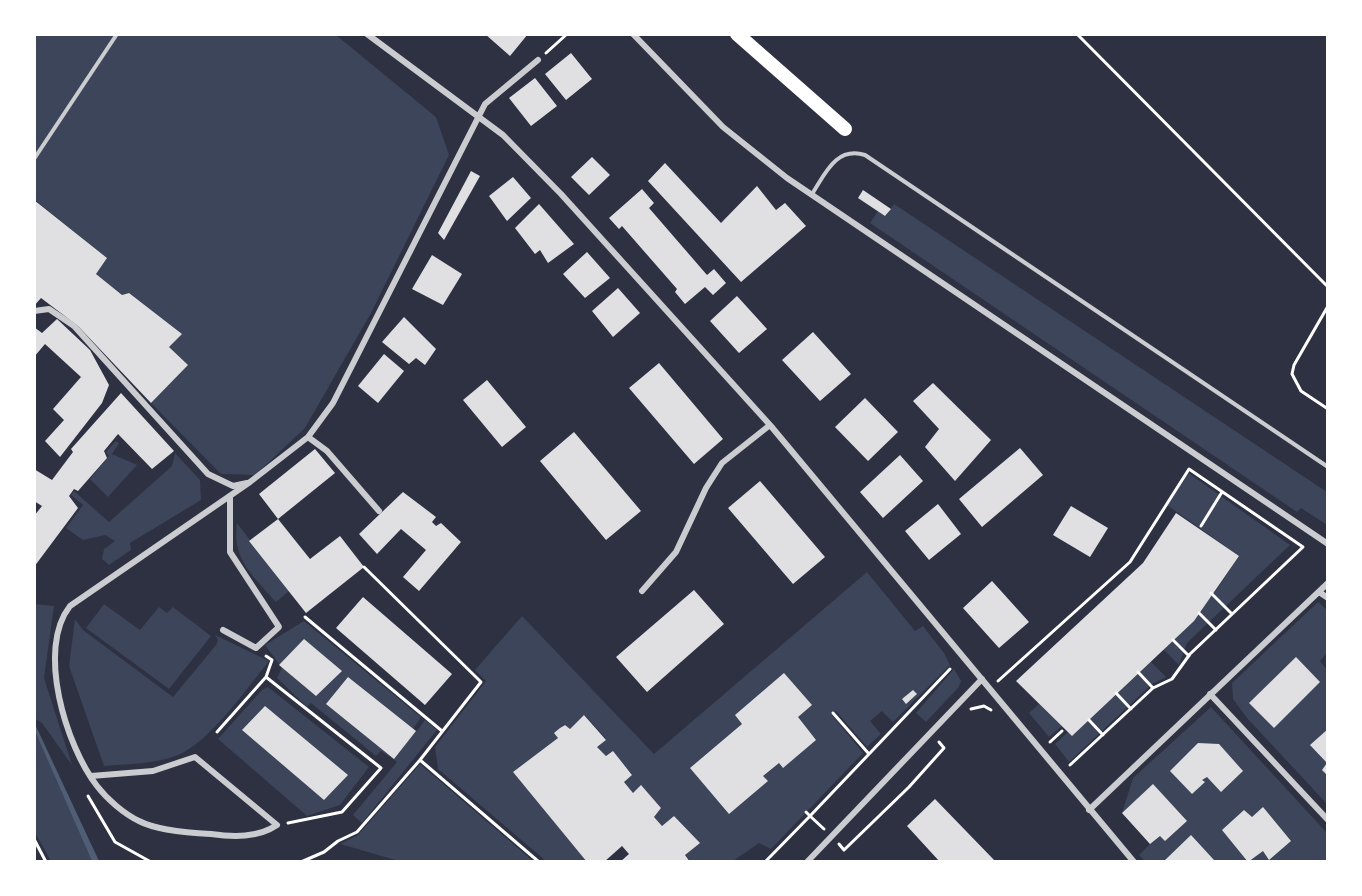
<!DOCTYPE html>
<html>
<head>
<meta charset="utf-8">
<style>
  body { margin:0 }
  #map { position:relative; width:1362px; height:896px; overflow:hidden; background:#2d3142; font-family:"Noto Sans",sans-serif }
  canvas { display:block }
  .frame { position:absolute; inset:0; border:36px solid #fff; pointer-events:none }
</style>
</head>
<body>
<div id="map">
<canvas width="1362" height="896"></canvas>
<div class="frame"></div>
</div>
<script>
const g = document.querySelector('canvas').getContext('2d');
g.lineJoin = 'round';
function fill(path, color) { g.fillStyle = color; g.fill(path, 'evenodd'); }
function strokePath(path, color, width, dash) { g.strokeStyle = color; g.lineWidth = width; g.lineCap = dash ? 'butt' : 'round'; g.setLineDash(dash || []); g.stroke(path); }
fill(new Path2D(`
  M 34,35 L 336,35 L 436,117 L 449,155 L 371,313 L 305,428 L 255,475 L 221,474 L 151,403 L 188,365 L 169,347 L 182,334 L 129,293 L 122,295 L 96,274 L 107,258 L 35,200 Z
  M 894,204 L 1327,492 L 1327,525 L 1301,508 L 1297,512 L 870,223 L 878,211 L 886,216 Z
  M 116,441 L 119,443 L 112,454 L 137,465 L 108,497 L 90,479 L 109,456 L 106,452 Z
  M 175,453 L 200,480 L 201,500 L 130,543 L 131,550 L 109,565 L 102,559 L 104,549 L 115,541 L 105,535 L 83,540 L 66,528 L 83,505 L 71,495 L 74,491 L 109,522 L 172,466 Z
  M 1187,472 L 1290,545 L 1187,643 L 1179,665 L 1163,649 L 1213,591 L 1215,592 L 1239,556 L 1167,505 Z
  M 237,523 L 289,591 L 276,602 C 254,577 231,559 237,523 Z
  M 867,572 L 915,631 L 923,626 L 944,653 L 950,665 L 893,722 L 882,711 L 870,721 L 881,734 L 867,747 L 836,711 L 832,715 L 863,753 L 771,849 L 759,843 L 733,861 L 690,861 L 685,855 L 699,842 L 674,816 L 662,826 L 654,817 L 661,808 L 641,786 L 633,793 L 624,782 L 632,774 L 613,752 L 606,756 L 597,747 L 606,739 L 585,715 L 570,729 L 564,724 L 555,733 L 558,738 L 513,772 L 587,861 L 546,861 L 438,769 L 435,747 L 486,681 L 475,670 L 522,616 L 654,754 Z
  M 1318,602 L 1327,610 L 1327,653 L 1320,661 L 1327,670 L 1327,804 L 1247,718 L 1233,699 L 1232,683 Z
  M 34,604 L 54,606 L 44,678 L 72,765 L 42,723 L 35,719 Z
  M 104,604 L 140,630 L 159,607 L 167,613 L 173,607 L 211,636 L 169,689 L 86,628 Z
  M 75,619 L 83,630 L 173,697 L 216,645 L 218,640 L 215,635 L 269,661 C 248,687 209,743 178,755 C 155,764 128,764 104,766 L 69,666 Z
  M 304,621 L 421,717 L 413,729 L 417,731 L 425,720 L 437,730 L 362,823 L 353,815 L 397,762 L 381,751 L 376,756 L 311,703 L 307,707 L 277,678 L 282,668 L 265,645 Z
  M 1150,661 L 1166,677 L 1152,684 L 1069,762 L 1055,744 L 1068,732 L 1072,736 Z
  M 954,669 L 961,681 L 958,688 L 926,722 L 916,713 Z
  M 268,687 L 369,767 L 340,805 L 307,816 L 218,739 L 262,690 Z
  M 1039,704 L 1062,726 L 1049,737 L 1029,713 Z
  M 1211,707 L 1327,833 L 1327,861 L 1145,861 L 1139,855 L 1150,844 L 1122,813 L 1133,778 Z
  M 34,725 L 94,861 L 51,861 L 35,833 Z
  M 420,764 L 533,861 L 399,861 L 340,844 L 358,835 Z`), '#3c4559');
fill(new Path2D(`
  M 34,722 L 99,861 L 92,861 L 35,731 Z`), '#4f5d75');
fill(new Path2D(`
  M 485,34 L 528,34 L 510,56 Z
  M 571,53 L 592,79 L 566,100 L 545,74 Z
  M 535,78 L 557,106 L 531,126 L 509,98 Z
  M 592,157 L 610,175 L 589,195 L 571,177 Z
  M 665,163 L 721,223 L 757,186 L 776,210 L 785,203 L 806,226 L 741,282 L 648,181 Z
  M 471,171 L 480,176 L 444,240 L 438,233 Z
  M 513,177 L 531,198 L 507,221 L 489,196 Z
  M 642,189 L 654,203 L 649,208 L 707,275 L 714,269 L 726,283 L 713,295 L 705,287 L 685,304 L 675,292 L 677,289 L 622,226 L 619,229 L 609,218 Z
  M 863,190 L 891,209 L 885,216 L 858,198 Z
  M 34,200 L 107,258 L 96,274 L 122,295 L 129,293 L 182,334 L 169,347 L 188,365 L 151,403 L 78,326 L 41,298 L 34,306 Z
  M 539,204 L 574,244 L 548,263 L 540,250 L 535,254 L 515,228 Z
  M 587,252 L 610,278 L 585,298 L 563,274 Z
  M 432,255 L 462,274 L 443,305 L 412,289 Z
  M 618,288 L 640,313 L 613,337 L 592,311 Z
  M 737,296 L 767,329 L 739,353 L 710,321 Z
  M 404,317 L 436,349 L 425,365 L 416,358 L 409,364 L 382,342 Z
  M 57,319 L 90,350 L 109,385 L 102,403 L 60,457 L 45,441 L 64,420 L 53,409 L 81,377 L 45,344 L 34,357 L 34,327 L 42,333 Z
  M 813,332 L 851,374 L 820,401 L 782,360 Z
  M 384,354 L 404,371 L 378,403 L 358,386 Z
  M 659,363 L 723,439 L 694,464 L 629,388 Z
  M 487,380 L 526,427 L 502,447 L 463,400 Z
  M 933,383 L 991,440 L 955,481 L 925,447 L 939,429 L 913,401 Z
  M 121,393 L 174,451 L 152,469 L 118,434 L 104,451 L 107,458 L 78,491 L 74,489 L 69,496 L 78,508 L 34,567 L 34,516 L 42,506 L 34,501 L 34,469 L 52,480 L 73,452 L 71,449 Z
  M 865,398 L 898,432 L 868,461 L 835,427 Z
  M 574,432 L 641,511 L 606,540 L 540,461 Z
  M 1020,448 L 1043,475 L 982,527 L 959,499 Z
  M 315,449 L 335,473 L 278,519 L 259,494 Z
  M 900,455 L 923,481 L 883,518 L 860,492 Z
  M 760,481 L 825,557 L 793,584 L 728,508 Z
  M 403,492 L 436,517 L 432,522 L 436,526 L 441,523 L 461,542 L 419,591 L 403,577 L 426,550 L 401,529 L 377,554 L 359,534 Z
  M 938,504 L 961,534 L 929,560 L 905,531 Z
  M 1071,506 L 1108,528 L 1090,557 L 1053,535 Z
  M 1176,513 L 1239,556 L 1194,621 L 1072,736 L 1016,681 L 1143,563 Z
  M 278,519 L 310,559 L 340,536 L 364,567 L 306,613 L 249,541 Z
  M 992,581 L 1029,622 L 999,648 L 963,608 Z
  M 694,590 L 724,624 L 647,692 L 616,657 Z
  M 363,597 L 452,674 L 425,705 L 336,628 Z
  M 304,639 L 342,671 L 316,696 L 279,665 Z
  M 1296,657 L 1320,682 L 1274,728 L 1249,703 Z
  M 784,673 L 812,705 L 798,717 L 816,740 L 783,768 L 779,763 L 763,776 L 768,781 L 729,814 L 690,768 L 742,724 L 735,715 Z
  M 348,677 L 416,731 L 394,759 L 326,704 Z
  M 913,690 L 917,694 L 906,704 L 902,699 Z
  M 265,706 L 348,775 L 324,800 L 242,730 Z
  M 584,715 L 606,740 L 597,747 L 606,756 L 613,751 L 632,775 L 624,782 L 633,793 L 641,785 L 661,808 L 654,817 L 662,826 L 674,816 L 700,843 L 685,855 L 690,862 L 620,862 L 629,854 L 622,846 L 604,862 L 587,862 L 513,772 L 558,738 L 554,733 L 560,728 L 565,725 L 570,729 Z
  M 1328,729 L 1328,776 L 1322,770 L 1327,763 L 1310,745 Z
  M 1198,743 L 1219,744 L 1243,771 L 1221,792 L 1207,777 L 1202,780 L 1205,782 L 1192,794 L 1170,771 Z
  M 1153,784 L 1187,821 L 1165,841 L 1160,836 L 1150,844 L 1122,813 Z
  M 935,799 L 996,862 L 940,862 L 907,826 Z
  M 1263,807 L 1291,841 L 1269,860 L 1263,851 L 1248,862 L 1222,830 L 1244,810 L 1252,817 Z
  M 1191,835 L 1214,860 L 1212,862 L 1163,862 Z`), '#e0e0e3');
strokePath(new Path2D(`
  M 1077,34 L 1328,287
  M 546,53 L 567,34
  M 1328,306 L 1294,365 L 1292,374 L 1301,391 L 1328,409
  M 1201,526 L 1222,492
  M 364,567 L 481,682 L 420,760 L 539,862
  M 1211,593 L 1232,614
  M 1199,613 L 1216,630
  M 305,617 L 442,731
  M 1173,640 L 1189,656
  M 266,656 L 272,660 L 266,677
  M 1138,672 L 1153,688
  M 998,681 L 1130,562 L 1189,469 L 1303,547 L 1190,654 L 1172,679 L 1153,688 L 1070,765
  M 1116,693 L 1131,709
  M 971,709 L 984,706 L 991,710
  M 833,713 L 869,754
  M 1089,720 L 1103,735
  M 217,732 L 266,677 L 381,768 L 342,812 L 288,823
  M 1050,742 L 1062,731
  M 88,796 L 115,842 L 151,862
  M 806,812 L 810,816 L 950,669
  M 34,839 L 46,862
  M 839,844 L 844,850 L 909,787 L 944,748 L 939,742
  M 301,862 L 324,852 L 338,841 L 357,832 L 420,760
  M 765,862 L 810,816 L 824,829`), '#fff', 3);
strokePath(new Path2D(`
  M 34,159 L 117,34
  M 812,194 C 825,174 836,146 865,155 L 1328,467`), '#caccd0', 4);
strokePath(new Path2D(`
  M 367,34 L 503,135 L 561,194 L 770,425 L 1134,862
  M 633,34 L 723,127 L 787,178 L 1328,544
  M 34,311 L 49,309 L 74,326 L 208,474 L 233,486 L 247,483
  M 308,437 L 327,451 L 379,511
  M 642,591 L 676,552 L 706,488 L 722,463 L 770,425
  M 1319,592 L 1328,598
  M 223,630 L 256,648 L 279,627 L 230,552 L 230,496
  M 1210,694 L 1328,820
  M 91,776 L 153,771 L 195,757 L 277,825 C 258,838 233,837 211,834 C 191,833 156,830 139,821 C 124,814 107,799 97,786 C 66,746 36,649 70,606 L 250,482 L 308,437 L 333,403 L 485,104 L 538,60
  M 1089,810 L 1328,583
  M 807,862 L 982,679`), '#caccd0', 6);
strokePath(new Path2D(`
  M 737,34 L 845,129`), '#fff', 14);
</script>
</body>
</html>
